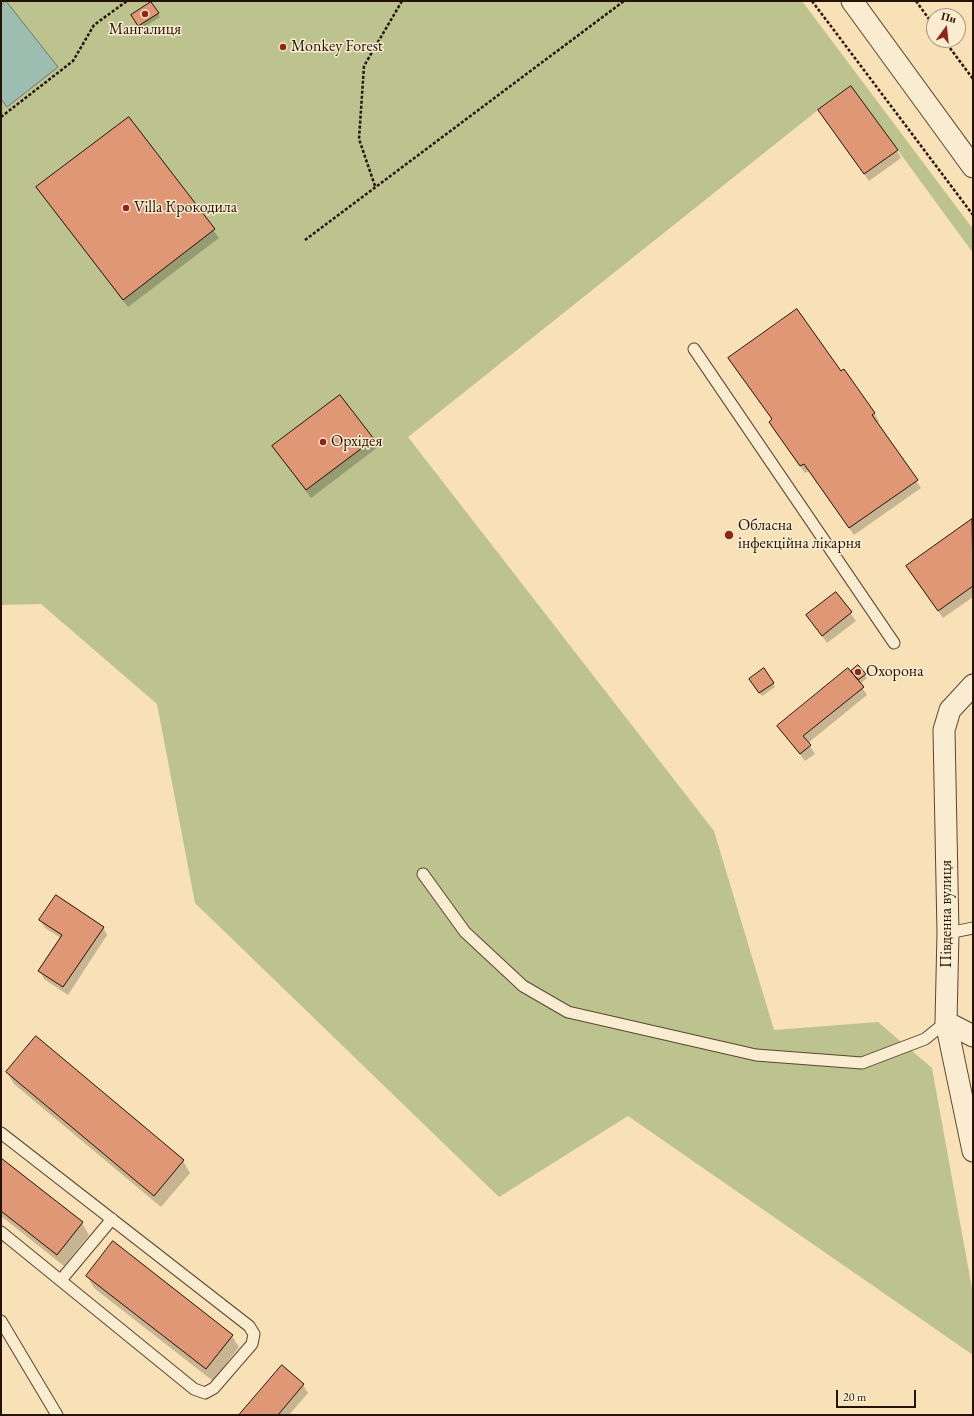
<!DOCTYPE html>
<html>
<head>
<meta charset="utf-8">
<style>
  body { margin:0 }
  #map { position:relative; width:974px; height:1416px; overflow:hidden; background:#f8e1b7; font-family:"EB Garamond",serif }
  canvas { display:block }
  .frame { position:absolute; inset:0; border:2px solid #241204; pointer-events:none }
  .north { position:absolute; left:926px; top:8px; width:40px; height:40px; box-sizing:border-box; background:#faecd0; border:1px solid #a4957e; border-radius:50%; rotate:15deg; font-size:11px; font-weight:700; line-height:16px; text-align:center; color:#241204 }
  .north::after { content:''; display:block; margin:auto; width:14px; height:18px; background:#8f2418; clip-path:polygon(50% 0,100% 100%,50% 72%,0 100%) }
  .scale { position:absolute; left:836px; top:1390px; width:80px; height:18px; box-sizing:border-box; border:2px solid #241204; border-top:0; padding-left:5px; font-size:12px; line-height:14px; white-space:nowrap; color:#241204; -webkit-text-stroke:3px #faecd0; paint-order:stroke }
</style>
</head>
<body>
<div id="map">
<canvas width="974" height="1416"></canvas>
<div class="frame"></div>
<div class="north">Пн</div>
<div class="scale">20 m</div>
</div>
<script>
const g = document.querySelector('canvas').getContext('2d');
g.lineJoin = 'round';
function fill(path, color) { g.fillStyle = color; g.fill(path, 'evenodd'); }
function strokePath(path, color, width, dash) { g.strokeStyle = color; g.lineWidth = width; g.lineCap = dash ? 'butt' : 'round'; g.setLineDash(dash || []); g.stroke(path); }
function drawText(font, color, halo, rows, align = 'center') {
  g.font = font + ' "EB Garamond",serif'; g.lineWidth = 3; g.setLineDash([]); g.textBaseline = 'middle'; g.strokeStyle = halo; g.fillStyle = color; for (const [text, x, y, turn = 0] of rows) {
    g.save(); g.translate(x, y); g.rotate((+turn || 0) * Math.PI / 180); g.textAlign = isNaN(turn) ? turn : align; if (halo) g.strokeText(text, 0, 0); g.fillText(text, 0, 0); g.restore();
  }
}
fill(new Path2D(`
  M 1,1 L 802,1 L 973,229 L 973,253 L 851,86 L 818,110 L 408,437 L 714,831 L 774,1030 L 878,1022 L 932,1068 L 973,1294 L 973,1355 L 628,1116 L 499,1197 L 195,903 L 157,704 L 41,604 L 1,605 Z`), '#bcc38f');
const water = new Path2D(`
  M 6,1 L 58,67 L 7,107 L 1,99 L 1,6 Z`);
fill(water, '#9dbdb1');
strokePath(water, '#6d796c', 1);
fill(new Path2D(`
  M 151,3 L 160,17 L 141,29 L 132,15 Z
  M 819,110 L 897,151 L 901,158 L 869,181 Z
  M 128,118 L 219,238 L 128,307 L 37,188 Z
  M 844,370 L 875,414 L 879,422 L 876,423 L 921,488 L 854,535 L 809,471 L 805,473 L 784,443 Z
  M 373,439 L 378,447 L 311,498 L 273,446 Z
  M 973,520 L 973,597 L 943,618 L 907,567 Z
  M 835,593 L 856,621 L 827,643 L 807,615 Z
  M 858,666 L 867,678 L 860,684 L 867,695 L 808,743 L 815,754 L 805,761 L 779,726 Z
  M 752,683 L 773,683 L 775,687 L 762,696 Z
  M 40,920 L 103,927 L 107,935 L 68,995 L 44,979 L 40,971 L 61,938 L 45,928 Z
  M 37,1037 L 183,1161 L 190,1173 L 161,1207 L 14,1084 L 7,1072 Z
  M 1,1159 L 82,1223 L 89,1235 L 64,1266 L 1,1216 Z
  M 87,1276 L 232,1336 L 239,1347 L 213,1381 L 94,1288 Z
  M 282,1366 L 303,1385 L 308,1393 L 289,1415 L 240,1415 Z`), '#0003');
const building = new Path2D(`
  M 151,2 L 159,13 L 138,26 L 131,15 Z
  M 851,86 L 898,150 L 864,174 L 818,110 Z
  M 129,117 L 215,229 L 123,300 L 36,187 Z
  M 797,309 L 841,371 L 844,369 L 875,413 L 872,415 L 918,480 L 849,528 L 804,464 L 800,466 L 778,435 L 769,422 L 772,419 L 728,358 Z
  M 340,395 L 374,439 L 306,490 L 272,446 Z
  M 972,519 L 973,586 L 938,611 L 906,566 Z
  M 836,592 L 852,612 L 822,636 L 806,615 Z
  M 858,665 L 866,674 L 858,680 L 851,671 Z
  M 764,668 L 774,683 L 759,693 L 749,679 Z
  M 848,668 L 864,687 L 803,736 L 811,745 L 800,754 L 777,726 Z
  M 56,895 L 104,927 L 63,987 L 38,971 L 62,935 L 39,920 Z
  M 36,1036 L 184,1160 L 154,1196 L 6,1072 Z
  M 1,1158 L 83,1222 L 57,1255 L 1,1211 Z
  M 113,1241 L 233,1335 L 206,1369 L 86,1276 Z
  M 282,1365 L 304,1384 L 278,1415 L 239,1415 Z`);
fill(building, '#df9776');
strokePath(building, '#241204', 1);
const service = new Path2D(`
  M 694,349 L 894,643
  M 423,874 L 465,932 L 523,986 L 568,1012 L 756,1055 L 862,1063 L 925,1039 L 946,1022
  M 948,933 L 973,928
  M 1,1133 L 249,1326 L 254,1334 L 252,1344 L 214,1388 L 205,1393 L 194,1389 L 1,1232
  M 61,1280 L 112,1219
  M 1,1321 L 57,1415`);
const minor = new Path2D(`
  M 852,1 L 973,167
  M 973,685 L 950,710 L 944,730 L 948,933 L 946,1022 L 973,1151
  M 946,1022 L 973,1036`);
strokePath(service, '#594631', 13);
strokePath(minor, '#594631', 23);
strokePath(new Path2D(`
  M 812,1 L 973,215
  M 916,1 L 934,26
  M 944,40 L 973,79
  M 1,117 L 73,61 L 94,25 L 127,1
  M 375,186 L 359,139 L 364,66 L 402,1
  M 305,240 L 624,1`), '#241204', 2.5, [3, 2]);
strokePath(service, '#faecd0', 11);
strokePath(minor, '#faecd0', 21);
for (const [x, y, r, color] of [
  [145,14,4,"#8f2418"],
  [283,47,4,"#8f2418"],
  [126,208,4,"#8f2418"],
  [323,442,4,"#8f2418"],
  [729,535,5,"#8f2418"],
  [858,672,4,"#8f2418"]
]) { const dot = new Path2D(); dot.arc(x, y, r, 0, 2 * Math.PI); g.fillStyle = color; g.fill(dot); strokePath(dot, '#faecd0', 1.5); }
drawText('16px', '#241204', '#faecd0', [
  ["Мангалиця",145,30,"center"],
  ["Monkey Forest",291,47],
  ["Villa Крокодила",134,208],
  ["Орхідея",331,442],
  ["Обласна",738,526],
  ["інфекційна лікарня",738,544],
  ["Охорона",866,672]
], 'left');
drawText('16px', '#241204', '#faecd0', [
  ["Південна вулиця",947,914,-90]
]);
</script>
</body>
</html>
